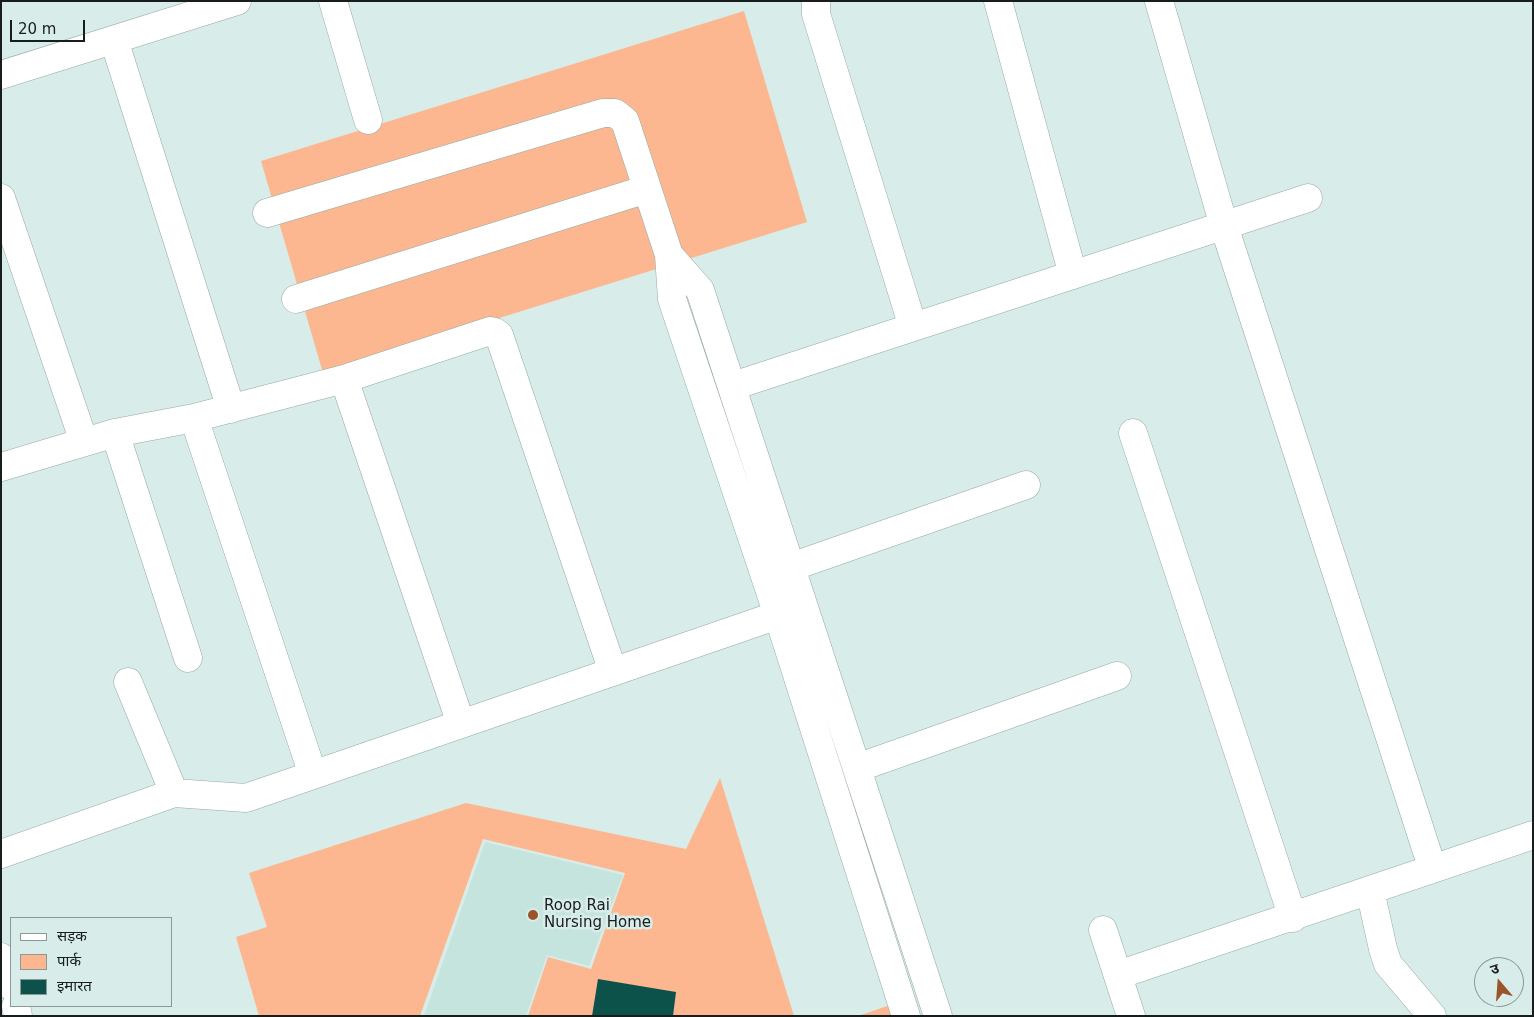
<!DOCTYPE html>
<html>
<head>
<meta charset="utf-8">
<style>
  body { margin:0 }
  #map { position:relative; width:1534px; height:1017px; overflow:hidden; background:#d8ece9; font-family:"DejaVu Sans","Noto Sans Devanagari",sans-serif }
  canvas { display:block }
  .frame { position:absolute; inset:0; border:2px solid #161d1c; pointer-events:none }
  .legend { position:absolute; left:10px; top:917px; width:162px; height:90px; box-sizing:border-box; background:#d8ece9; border:1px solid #8a9997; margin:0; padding:6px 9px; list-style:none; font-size:15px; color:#161d1c }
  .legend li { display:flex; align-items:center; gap:10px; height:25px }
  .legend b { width:25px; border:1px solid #8a9997 }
  .north { position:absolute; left:1474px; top:957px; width:50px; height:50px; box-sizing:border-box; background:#d8ece9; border:1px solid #8a9997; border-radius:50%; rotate:342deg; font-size:14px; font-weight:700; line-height:20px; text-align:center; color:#161d1c }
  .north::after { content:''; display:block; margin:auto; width:18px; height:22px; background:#995429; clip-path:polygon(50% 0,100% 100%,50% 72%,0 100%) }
  .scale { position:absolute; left:10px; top:20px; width:75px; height:22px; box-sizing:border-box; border:2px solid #161d1c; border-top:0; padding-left:6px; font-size:15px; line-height:18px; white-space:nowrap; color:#161d1c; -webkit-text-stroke:4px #d8ece9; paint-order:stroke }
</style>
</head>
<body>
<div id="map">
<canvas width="1534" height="1017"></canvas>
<div class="frame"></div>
<ul class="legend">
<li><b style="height:6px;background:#fff"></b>सड़क</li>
<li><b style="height:14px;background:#fdb790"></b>पार्क</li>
<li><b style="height:14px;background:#0c514a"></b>इमारत</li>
</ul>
<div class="north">उ</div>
<div class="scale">20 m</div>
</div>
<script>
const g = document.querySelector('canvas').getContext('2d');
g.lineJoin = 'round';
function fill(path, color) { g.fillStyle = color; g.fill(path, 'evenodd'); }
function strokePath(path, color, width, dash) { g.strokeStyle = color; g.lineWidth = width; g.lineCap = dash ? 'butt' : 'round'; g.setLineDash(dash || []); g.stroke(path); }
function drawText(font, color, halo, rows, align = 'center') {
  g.font = font + ' "DejaVu Sans",sans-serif'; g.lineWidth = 5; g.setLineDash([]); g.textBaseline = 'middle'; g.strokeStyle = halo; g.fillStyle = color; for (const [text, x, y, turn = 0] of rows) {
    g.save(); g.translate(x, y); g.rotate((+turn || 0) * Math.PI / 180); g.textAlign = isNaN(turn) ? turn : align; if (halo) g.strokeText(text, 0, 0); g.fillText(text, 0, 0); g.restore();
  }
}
fill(new Path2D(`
  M 485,842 L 623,875 L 589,966 L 547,955 L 526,1016 L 424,1016 Z`), '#c6e4de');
fill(new Path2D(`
  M 744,11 L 807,222 L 323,373 L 261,161 Z
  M 720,778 L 794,1016 L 528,1016 L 548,957 L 591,969 L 625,873 L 483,839 L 420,1016 L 259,1016 L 236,937 L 267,927 L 249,873 L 466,803 L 686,849 Z
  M 902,1001 L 907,1016 L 858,1016 Z`), '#fdb790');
fill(new Path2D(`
  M 598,979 L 676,992 L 673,1016 L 592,1016 Z`), '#0c514a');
const minor = new Path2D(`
  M 333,1 L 368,120
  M 816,1 L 816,14 L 913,327
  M 998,1 L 1073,275
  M 1159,1 L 1224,226 L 1432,867
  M 114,40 L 231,409
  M 1,75 L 237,1
  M 1,198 L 84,442
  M 267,213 L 603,113 L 615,113 L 625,121 L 669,255 L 672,299 L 778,615 L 906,1016
  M 669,255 L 700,290 L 938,1016
  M 296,299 L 647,189
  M 733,386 L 1308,198
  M 115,433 L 188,658
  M 1133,433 L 1293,918
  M 1,467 L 115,433 L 194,418
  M 791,567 L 1026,485
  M 128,682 L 174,793
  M 461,724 L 344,379 L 490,331 L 495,332 L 499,335 L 613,672
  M 857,768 L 1117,676
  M 313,775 L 194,418 L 344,379
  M 1,854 L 174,793 L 246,798 L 778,615
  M 1370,890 L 1383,949 L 1388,964 L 1432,1016
  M 1103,930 L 1131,1016
  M 1,957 L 11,986
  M 1118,975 L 1533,835
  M 16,1006 L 18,1016`);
strokePath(minor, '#95a8a5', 29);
strokePath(minor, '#fff', 28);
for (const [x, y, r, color] of [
  [533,915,6,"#995429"]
]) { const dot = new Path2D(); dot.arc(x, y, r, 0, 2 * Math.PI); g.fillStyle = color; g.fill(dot); strokePath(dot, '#d8ece9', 2); }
drawText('15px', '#161d1c', '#d8ece9', [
  ["Roop Rai",544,906],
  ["Nursing Home",544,923]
], 'left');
</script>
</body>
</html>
